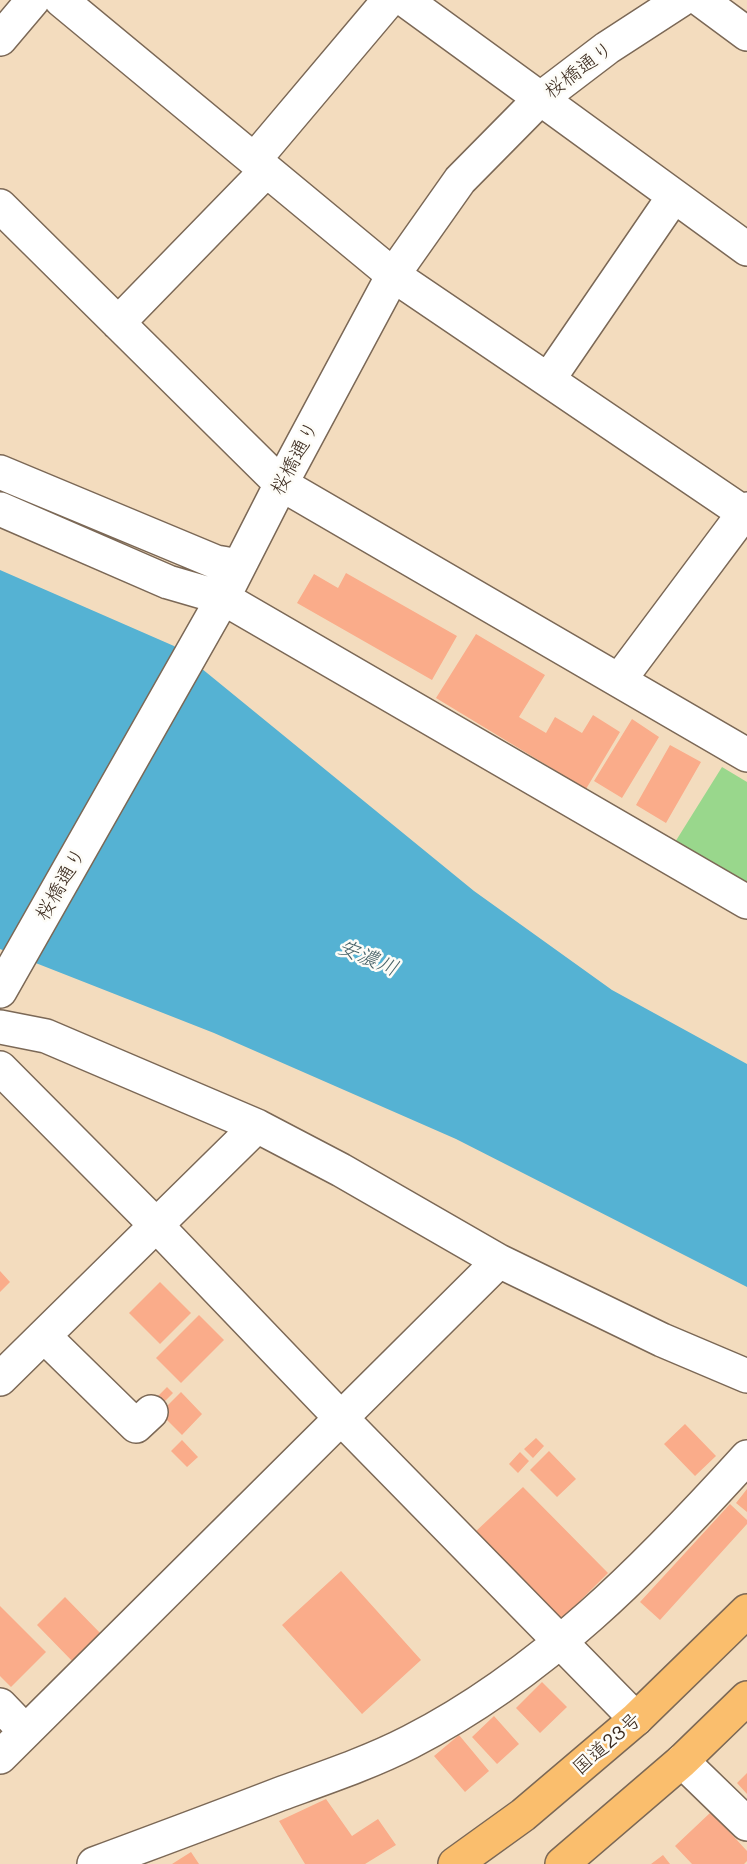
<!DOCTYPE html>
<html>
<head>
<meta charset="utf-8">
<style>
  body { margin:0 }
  canvas { display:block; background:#f3dcbe }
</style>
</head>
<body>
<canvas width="747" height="1864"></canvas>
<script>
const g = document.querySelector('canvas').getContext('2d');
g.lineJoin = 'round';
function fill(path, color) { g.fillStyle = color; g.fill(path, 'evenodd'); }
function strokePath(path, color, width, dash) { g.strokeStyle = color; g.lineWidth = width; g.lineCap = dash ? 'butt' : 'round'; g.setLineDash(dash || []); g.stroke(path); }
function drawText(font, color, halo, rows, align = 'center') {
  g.font = font + ' Mali,"Klee One",sans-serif'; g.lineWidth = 5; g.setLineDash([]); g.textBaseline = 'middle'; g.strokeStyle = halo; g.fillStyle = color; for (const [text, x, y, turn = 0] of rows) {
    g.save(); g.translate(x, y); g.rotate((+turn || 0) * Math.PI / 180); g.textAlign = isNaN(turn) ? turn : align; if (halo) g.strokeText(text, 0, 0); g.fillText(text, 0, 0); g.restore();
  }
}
fill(new Path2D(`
  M 722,767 L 747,782 L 747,893 L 672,847 Z`), '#99d78c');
fill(new Path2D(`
  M 0,570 L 174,646 L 474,891 L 612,990 L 747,1064 L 747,1287 L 456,1139 L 214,1033 L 0,949 Z`), '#55b2d3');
fill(new Path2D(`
  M 346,573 L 457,636 L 432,680 L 297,603 L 314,574 L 338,588 Z
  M 476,634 L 545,675 L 519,717 L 546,733 L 555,717 L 582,733 L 593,715 L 620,732 L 586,789 L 436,698 Z
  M 632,719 L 659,737 L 622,798 L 594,781 Z
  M 670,745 L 701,762 L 666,823 L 636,805 Z
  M 0,1271 L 10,1282 L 0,1292 Z
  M 160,1282 L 191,1313 L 160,1344 L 129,1313 Z
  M 199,1315 L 224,1340 L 181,1383 L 156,1358 Z
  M 167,1387 L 173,1393 L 159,1407 L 153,1401 Z
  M 181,1392 L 202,1414 L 182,1435 L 160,1413 Z
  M 685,1424 L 716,1456 L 695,1476 L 664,1444 Z
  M 536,1438 L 544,1446 L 533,1458 L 524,1449 Z
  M 182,1440 L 198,1457 L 187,1467 L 171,1451 Z
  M 549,1451 L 576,1479 L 557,1497 L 530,1470 Z
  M 520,1452 L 529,1461 L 518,1473 L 509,1464 Z
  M 523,1487 L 608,1573 L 560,1621 L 474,1533 Z
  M 747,1489 L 747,1512 L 736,1503 Z
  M 730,1504 L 747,1520 L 747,1524 L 660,1620 L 640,1602 Z
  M 341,1571 L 421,1660 L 362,1714 L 282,1625 Z
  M 65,1597 L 102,1635 L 74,1663 L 37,1625 Z
  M 0,1606 L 46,1652 L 11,1687 L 0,1676 Z
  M 542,1682 L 567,1707 L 540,1733 L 516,1708 Z
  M 494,1716 L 519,1744 L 497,1764 L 472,1737 Z
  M 459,1735 L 489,1771 L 465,1792 L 434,1756 Z
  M 747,1773 L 747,1794 L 737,1783 Z
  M 326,1799 L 352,1836 L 378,1819 L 396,1845 L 365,1864 L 305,1864 L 279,1821 Z
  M 711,1812 L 747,1851 L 747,1861 L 744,1864 L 692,1864 L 675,1846 Z
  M 191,1852 L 199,1864 L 172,1864 Z
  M 663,1855 L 670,1864 L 651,1864 Z`), '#faac8a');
const minor = new Path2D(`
  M 61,0 L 393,275 L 747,515
  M 405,0 L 747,249
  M 701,0 L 747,34
  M 0,39 L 33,0
  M 254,160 L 389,0
  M 0,206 L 281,484 L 747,755
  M 118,323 L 266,171
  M 548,380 L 674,196
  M 0,472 L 216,562 L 239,566
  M 0,509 L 168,582 L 223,598 L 747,902
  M 620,679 L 747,509
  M 0,991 L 223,598 L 281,484 L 393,275 L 460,180 L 540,99 L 607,48 L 681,0
  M 0,1027 L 46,1036 L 257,1126 L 341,1170 L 499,1261 L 662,1340 L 747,1376
  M 0,1068 L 157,1226 L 340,1417 L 636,1719
  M 44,1336 L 136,1426 L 151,1412
  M 0,1379 L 257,1126
  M 0,1705 L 25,1731
  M 0,1757 L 499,1261
  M 682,1761 L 747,1824
  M 94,1864 C 156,1841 218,1818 280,1794 C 324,1778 369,1763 410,1742 C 543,1674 648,1566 747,1457`);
const highway = new Path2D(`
  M 455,1864 L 523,1815 L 636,1719 L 747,1611
  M 562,1864 L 682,1761 L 747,1698`);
strokePath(minor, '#7b6856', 36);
strokePath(highway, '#7b6856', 36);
strokePath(minor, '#fff', 33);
strokePath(highway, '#fabe6d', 33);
drawText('20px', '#3b2a1e', '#fdfcf7', [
  ["桜橋通り",579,70,-37],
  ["桜橋通り",295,458,-62],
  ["桜橋通り",61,884,-60],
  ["国道23号",607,1744,-41]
]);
drawText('italic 21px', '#456066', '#fdfcf7', [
  ["安濃川",368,958,23]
]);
</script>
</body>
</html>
